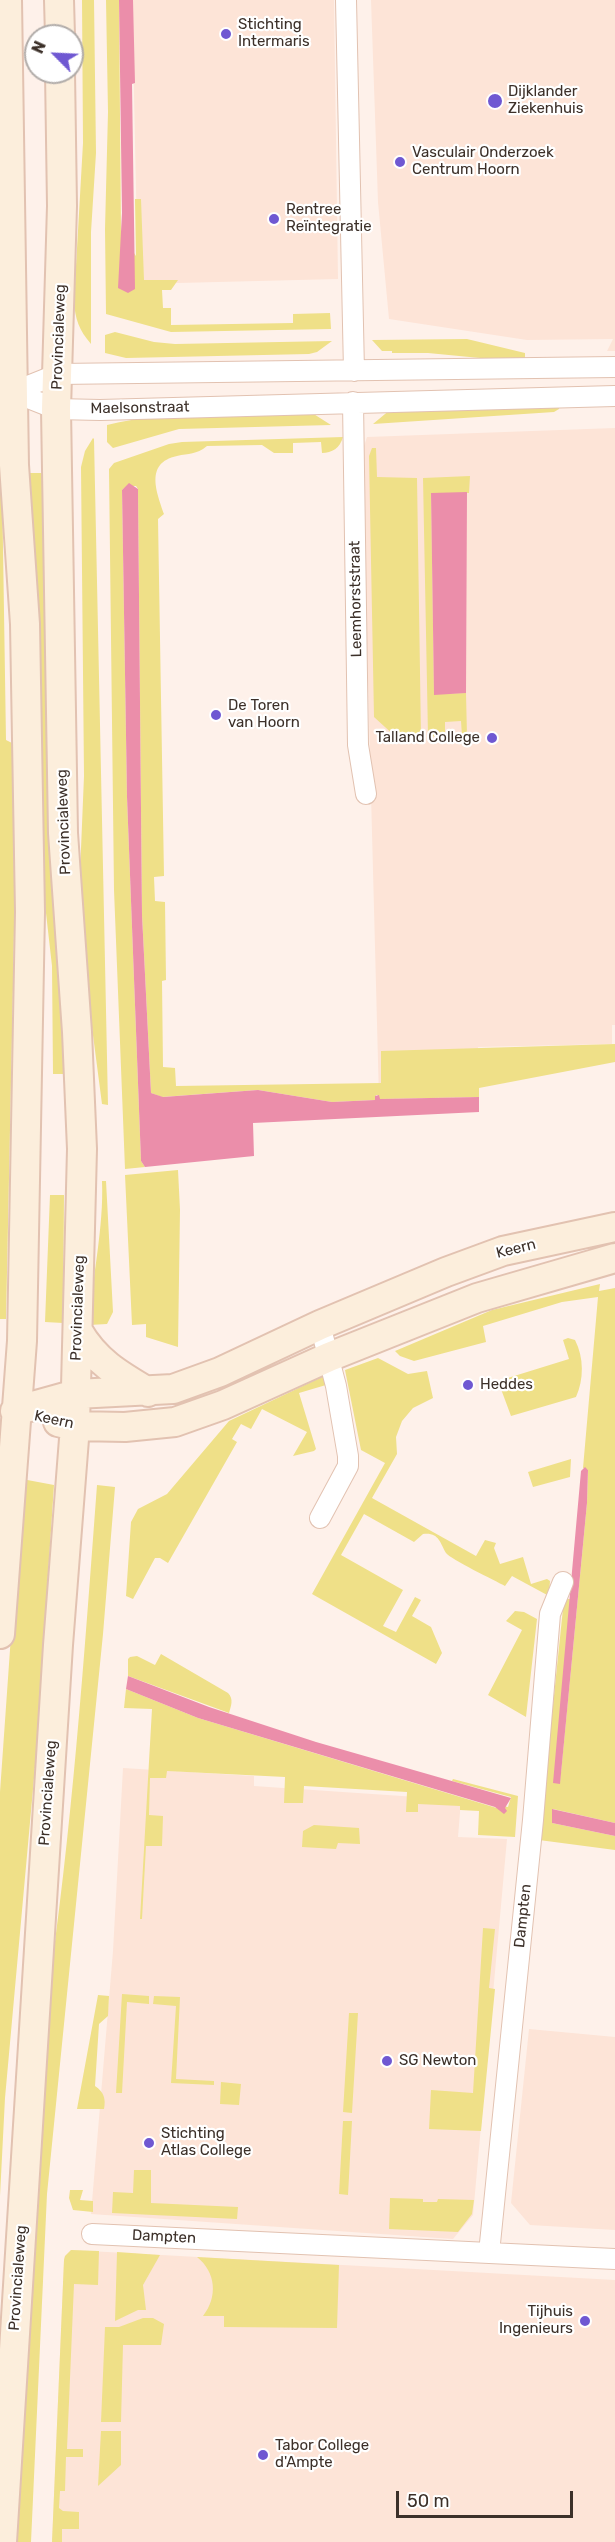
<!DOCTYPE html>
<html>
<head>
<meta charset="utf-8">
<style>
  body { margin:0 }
  #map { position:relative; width:615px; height:2542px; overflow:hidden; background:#fef1ea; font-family:Rubik,sans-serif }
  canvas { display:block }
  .north { position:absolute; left:24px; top:24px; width:60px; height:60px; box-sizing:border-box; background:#fff; border:2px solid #b1aca9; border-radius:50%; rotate:294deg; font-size:16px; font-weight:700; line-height:24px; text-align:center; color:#3c3029 }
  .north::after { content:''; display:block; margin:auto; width:21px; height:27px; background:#6f58d2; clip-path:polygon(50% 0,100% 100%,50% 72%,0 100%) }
  .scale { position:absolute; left:396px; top:2491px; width:177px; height:27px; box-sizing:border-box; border:3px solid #3c3029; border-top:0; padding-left:8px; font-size:18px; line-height:21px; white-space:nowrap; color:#3c3029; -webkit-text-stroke:4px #fff; paint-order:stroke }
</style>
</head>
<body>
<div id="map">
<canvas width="615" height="2542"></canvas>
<div class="north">N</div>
<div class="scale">50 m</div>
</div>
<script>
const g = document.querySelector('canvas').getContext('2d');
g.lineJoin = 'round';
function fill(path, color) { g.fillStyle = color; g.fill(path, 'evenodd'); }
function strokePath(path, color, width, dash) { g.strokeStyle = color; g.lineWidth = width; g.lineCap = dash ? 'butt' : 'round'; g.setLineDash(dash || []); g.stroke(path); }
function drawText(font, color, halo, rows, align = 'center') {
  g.font = font + ' Rubik,sans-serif'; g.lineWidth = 4.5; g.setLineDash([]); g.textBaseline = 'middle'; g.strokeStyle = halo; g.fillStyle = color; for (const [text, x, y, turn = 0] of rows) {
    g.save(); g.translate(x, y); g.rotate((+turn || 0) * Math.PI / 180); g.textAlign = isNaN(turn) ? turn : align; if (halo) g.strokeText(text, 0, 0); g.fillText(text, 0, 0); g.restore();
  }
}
fill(new Path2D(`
  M 132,0 L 334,0 L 338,279 L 138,284 Z
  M 371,0 L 615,0 L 615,351 L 607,351 L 613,339 L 527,340 L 389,319 L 378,202 Z
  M 615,428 L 615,1025 L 612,1025 L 612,1044 L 478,1047 L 479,1097 L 379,1099 L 362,452 L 367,437 Z
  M 123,1768 L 254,1776 L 254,1786 L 461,1800 L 458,1837 L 507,1839 L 473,2215 L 453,2239 L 91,2214 L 113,1951 Z
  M 529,2029 L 615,2037 L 615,2230 L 530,2225 L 511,2203 Z
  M 71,2250 L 615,2280 L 615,2542 L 52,2542 L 64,2260 L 65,2256 Z`), '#fde4d7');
fill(new Path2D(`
  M 82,0 L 94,0 L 96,153 L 91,232 L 91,344 C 79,330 75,319 74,301 L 83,143 Z
  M 106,0 L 119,0 L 121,233 L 136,256 L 135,199 L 141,199 L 144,280 L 178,280 L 171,290 L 162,290 L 163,308 L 171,308 L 171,325 L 293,323 L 293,314 L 330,313 L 331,329 L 171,332 L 106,314 L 105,229 L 108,112 Z
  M 115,332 L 154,342 L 175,344 L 332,341 L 317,352 L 309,354 L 126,358 L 105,353 L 105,335 Z
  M 467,339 L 525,353 L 525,359 L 511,361 L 428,353 L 392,353 L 392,351 L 382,351 L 372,340 Z
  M 0,355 L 6,740 L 12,743 L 15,873 L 13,988 L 6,1319 L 0,1319 Z
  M 560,403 L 559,409 L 554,412 L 373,424 L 391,409 Z
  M 309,411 L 331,425 L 179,429 L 113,448 L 107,442 L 107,425 C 172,409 242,413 309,411 Z
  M 343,437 C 340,448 332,453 322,453 L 321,442 L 293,443 L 293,453 L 274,453 L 262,445 L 207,446 C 196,455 189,453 177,456 C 144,463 157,493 164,514 L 158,519 L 164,876 L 154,877 L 155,901 L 165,902 L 166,980 L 162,981 L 163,1067 L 175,1068 L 176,1086 L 381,1083 L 381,1051 L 615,1044 L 615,1062 L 479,1088 L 479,1097 L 379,1099 L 378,1095 L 376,1095 L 375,1100 L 332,1102 L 258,1090 L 162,1097 L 151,1093 L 142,915 L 138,489 L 136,486 L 127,486 L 122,490 L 127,797 L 141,1161 L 145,1167 L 125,1169 L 114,890 L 109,469 L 114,463 L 169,444 L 182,442 Z
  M 93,438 L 94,439 L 108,1105 L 102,1104 L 88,997 L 80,873 L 84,776 L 81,467 L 85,451 Z
  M 372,448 L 376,448 L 377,477 L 417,478 L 421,737 L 396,737 L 374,717 L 369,456 Z
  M 27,473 L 43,473 L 64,1074 L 53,1074 L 52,966 L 41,869 Z
  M 470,476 L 469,493 L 431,493 L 434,694 L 466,693 L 467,736 L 462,736 L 461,721 L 445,722 L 445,737 L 428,736 L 423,478 Z
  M 178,1170 L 180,1210 L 178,1347 L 146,1337 L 146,1324 L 132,1325 L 125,1175 Z
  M 102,1181 L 106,1181 L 113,1312 L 107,1324 L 89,1325 C 92,1277 104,1228 102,1181 Z
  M 50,1195 L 64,1195 L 63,1323 L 45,1322 Z
  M 600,1284 L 599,1291 L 615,1288 L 615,1823 L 553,1809 L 552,1823 L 615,1836 L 615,1850 L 539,1840 L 564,1599 L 570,1599 L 560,1783 L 587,1503 L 588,1470 L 583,1468 L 598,1297 L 562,1302 L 483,1326 L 486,1342 L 414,1361 L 400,1356 L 395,1351 L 492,1310 Z
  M 568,1338 L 575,1340 C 584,1357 584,1380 576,1397 L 511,1416 L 498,1381 L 569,1359 L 563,1340 Z
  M 378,1358 L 408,1374 L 427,1371 L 433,1398 L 413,1408 L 402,1421 L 396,1437 L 397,1454 L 372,1498 L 476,1556 L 485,1540 L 496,1543 L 494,1548 L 500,1564 L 523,1557 L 531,1584 L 547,1579 L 550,1581 L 549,1596 L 512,1576 L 505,1586 C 496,1581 450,1559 446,1553 C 440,1543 439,1532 423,1534 L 414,1542 L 364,1514 L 341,1555 L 403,1590 L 383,1626 L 396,1632 L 415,1597 L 421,1600 L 412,1616 L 431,1627 L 442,1653 L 436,1664 L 312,1594 L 385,1463 L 361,1450 L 345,1370 Z
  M 324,1376 L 326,1385 L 299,1393 L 316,1449 L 314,1451 L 293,1456 L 307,1432 L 262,1409 L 251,1429 L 241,1424 L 232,1439 L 237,1442 L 168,1563 L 160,1558 L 155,1558 L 133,1599 L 126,1596 L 131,1522 L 138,1509 L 167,1494 L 229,1421 Z
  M 571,1459 L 570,1477 L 533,1487 L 528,1472 Z
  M 22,1479 L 54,1485 L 36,1756 L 5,2098 L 0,2196 L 0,1792 Z
  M 97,1485 L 115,1487 L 103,1634 L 47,2194 L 31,2542 L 15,2542 L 46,2006 C 72,1833 84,1659 97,1485 Z
  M 515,1611 L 524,1612 L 537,1619 L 526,1717 L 488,1695 L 522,1630 L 506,1621 Z
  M 161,1654 L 228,1693 C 234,1699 231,1706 229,1713 L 128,1676 L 128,1659 L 130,1657 L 137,1656 L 155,1665 Z
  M 126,1689 L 198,1718 L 500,1809 L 502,1806 L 508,1807 L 511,1797 L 452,1781 L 453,1779 L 518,1796 L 515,1837 L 478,1835 L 479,1811 L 460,1810 L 460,1806 L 418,1804 L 418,1812 L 406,1812 L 407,1792 L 304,1786 L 303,1803 L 284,1803 L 285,1777 L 167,1771 L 166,1778 L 150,1778 L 149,1815 L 163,1816 L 162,1846 L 146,1846 L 142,1919 L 140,1919 L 152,1709 L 124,1708 Z
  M 314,1825 L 359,1828 L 360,1844 L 338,1843 L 336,1849 L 302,1847 L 303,1831 Z
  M 483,1928 L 495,1929 L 489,1988 L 495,1989 L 481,2131 L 429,2129 L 431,2090 L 473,2093 Z
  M 122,1994 L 149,1996 L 149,2004 L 127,2002 L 122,2093 L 116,2093 Z
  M 98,1995 L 109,1996 L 108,2016 L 99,2024 L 95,2086 C 104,2092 106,2099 104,2109 L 77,2109 Z
  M 154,1996 L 180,1997 L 176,2079 L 214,2081 L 214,2085 L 171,2083 L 176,2006 L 153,2004 Z
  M 349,2013 L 358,2013 L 352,2113 L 343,2112 Z
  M 221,2082 L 241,2084 L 239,2105 L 220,2104 Z
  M 343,2121 L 352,2121 L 348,2195 L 339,2194 Z
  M 134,2170 L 151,2170 L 151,2203 L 238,2207 L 237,2219 L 112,2213 L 113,2192 L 133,2193 Z
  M 70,2190 L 83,2190 L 80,2200 L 93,2201 L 93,2212 L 73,2210 L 69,2198 Z
  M 390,2198 L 423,2199 L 423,2202 L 437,2202 L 438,2199 L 474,2200 L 472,2214 L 458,2232 L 389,2229 Z
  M 71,2250 L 99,2251 L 98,2285 L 74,2284 L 67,2449 L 83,2449 L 83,2457 L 66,2457 L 65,2491 L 60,2491 L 59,2508 L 63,2511 L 79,2512 L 79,2529 L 62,2529 L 62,2542 L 52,2542 L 64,2260 L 65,2256 Z
  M 117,2252 L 160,2255 L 143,2285 L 146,2310 L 138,2310 L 115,2321 Z
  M 197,2257 L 339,2265 L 337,2328 L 224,2327 L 224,2316 L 203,2316 C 218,2297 216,2272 197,2257 Z
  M 143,2318 L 153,2318 L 164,2324 L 161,2345 L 123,2345 L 121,2422 L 101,2422 L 105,2327 L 119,2327 Z
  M 101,2431 L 121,2431 L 121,2465 L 98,2486 Z`), '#efe088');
fill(new Path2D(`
  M 119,0 L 133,0 L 135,83 L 132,84 L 135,289 L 128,293 L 118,288 L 122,213 Z
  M 129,483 L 138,489 L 142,915 L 151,1093 L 163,1097 L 258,1090 L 332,1102 L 375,1100 L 375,1096 L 379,1095 L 380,1099 L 479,1097 L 479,1112 L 253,1123 L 254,1156 L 145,1167 L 141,1161 L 127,797 L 122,490 Z
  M 467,492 L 466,693 L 434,695 L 431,493 Z
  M 585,1467 L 588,1470 L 587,1503 L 560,1784 L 553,1783 L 581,1471 Z
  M 128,1676 L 209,1707 L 316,1742 L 511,1798 L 505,1808 L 507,1811 L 504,1814 L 495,1807 L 198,1718 L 126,1689 Z
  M 552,1809 L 615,1823 L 615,1836 L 552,1823 Z`), '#eb8eaa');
const street = new Path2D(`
  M 346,0 L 354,371
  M 13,392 L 56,409 L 100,410 L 615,396
  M 13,392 L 58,374 L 615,367
  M 353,402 L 358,745 L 366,794
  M 320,1518 L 348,1466 L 348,1456 L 336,1386 L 320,1325
  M 92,2234 L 615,2259
  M 489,2253 L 533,1820 L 550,1614 L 563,1582`);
const secondary = new Path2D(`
  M 59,0 L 60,36
  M 78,1331 C 95,1361 119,1375 148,1392
  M 15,1411 L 76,1394 L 173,1389 L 220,1372 L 320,1325 L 446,1272 L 503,1251 L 615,1227
  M 58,1422 L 75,1426 L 125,1427 L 175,1422 L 223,1405 L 329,1357 L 477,1298 L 615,1258
  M 0,1634 L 22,1341 L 30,912 L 25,624 L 14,465 L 7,0
  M 2,2542 L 58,1645 L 75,1426 L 82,1149 L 77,1032 L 63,833 L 56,409 L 62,206 L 60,72`);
strokePath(street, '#e2c2b1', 22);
strokePath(secondary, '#e2c2b1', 32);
strokePath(street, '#fff', 20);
strokePath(secondary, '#fceedc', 28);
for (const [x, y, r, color] of [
  [226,34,6,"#6f58d2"],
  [495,101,8,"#6f58d2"],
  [400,162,6,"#6f58d2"],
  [274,219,6,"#6f58d2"],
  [216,715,6,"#6f58d2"],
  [492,738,6,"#6f58d2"],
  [468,1385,6,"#6f58d2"],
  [387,2061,6,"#6f58d2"],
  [149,2143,6,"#6f58d2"],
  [585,2321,6,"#6f58d2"],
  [263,2455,6,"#6f58d2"]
]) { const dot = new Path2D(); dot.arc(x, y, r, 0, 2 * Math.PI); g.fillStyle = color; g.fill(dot); strokePath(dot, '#fff', 2); }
drawText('15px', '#3c3029', '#fff', [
  ["Stichting",238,25],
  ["Intermaris",238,42],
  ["Dijklander",508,92],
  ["Ziekenhuis",508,109],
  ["Vasculair Onderzoek",412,153],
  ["Centrum Hoorn",412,170],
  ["Rentree",286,210],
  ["Reïntegratie",286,227],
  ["De Toren",228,706],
  ["van Hoorn",228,723],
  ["Talland College",480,738,"right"],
  ["Heddes",480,1385],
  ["SG Newton",399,2061],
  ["Stichting",161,2134],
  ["Atlas College",161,2151],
  ["Tijhuis",573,2312,"right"],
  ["Ingenieurs",573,2329,"right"],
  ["Tabor College",275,2446],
  ["d'Ampte",275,2463]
], 'left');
drawText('15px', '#3c3029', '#fff', [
  ["Provincialeweg",59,337,-88],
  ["Maelsonstraat",140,408,-1],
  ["Leemhorststraat",356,599,-91],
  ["Provincialeweg",64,822,-92],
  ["Keern",516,1249,-14],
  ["Provincialeweg",78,1308,-88],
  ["Keern",54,1420,12],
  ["Provincialeweg",48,1793,-86],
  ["Dampten",523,1916,-84],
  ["Dampten",164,2237,3],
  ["Provincialeweg",18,2278,-86]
]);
</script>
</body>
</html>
